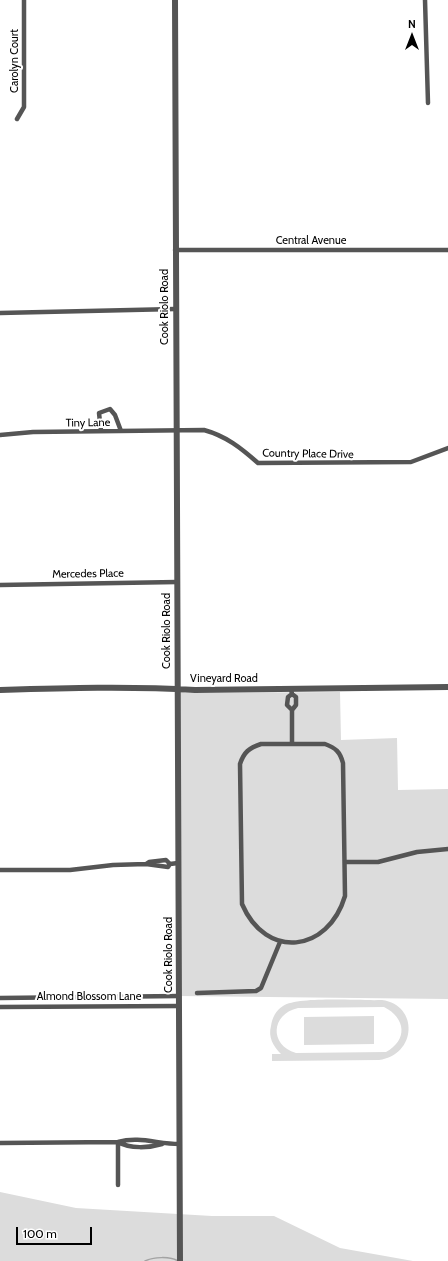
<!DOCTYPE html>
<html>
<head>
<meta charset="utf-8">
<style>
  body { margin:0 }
  #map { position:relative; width:448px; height:1261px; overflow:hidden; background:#fff; font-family:Cabin,sans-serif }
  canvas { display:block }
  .north { position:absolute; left:392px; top:16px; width:40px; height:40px; -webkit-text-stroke:3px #fff; paint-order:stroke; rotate:0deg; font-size:11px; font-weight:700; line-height:16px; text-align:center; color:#000 }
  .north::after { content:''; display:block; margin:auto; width:14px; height:18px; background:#000; clip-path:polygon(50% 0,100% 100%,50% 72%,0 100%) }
  .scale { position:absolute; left:16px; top:1227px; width:76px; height:18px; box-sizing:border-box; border:2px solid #000; border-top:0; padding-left:5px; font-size:12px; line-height:14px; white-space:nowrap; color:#000; -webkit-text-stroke:3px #fff; paint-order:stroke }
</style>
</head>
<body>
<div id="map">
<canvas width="448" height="1261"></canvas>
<div class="north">N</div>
<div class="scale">100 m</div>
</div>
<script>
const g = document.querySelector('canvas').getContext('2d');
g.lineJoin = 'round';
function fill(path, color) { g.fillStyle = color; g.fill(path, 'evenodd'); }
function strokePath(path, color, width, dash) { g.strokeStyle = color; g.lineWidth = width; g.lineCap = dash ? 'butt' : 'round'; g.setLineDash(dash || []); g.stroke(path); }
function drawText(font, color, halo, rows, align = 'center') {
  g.font = font + ' Cabin,sans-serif'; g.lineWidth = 4; g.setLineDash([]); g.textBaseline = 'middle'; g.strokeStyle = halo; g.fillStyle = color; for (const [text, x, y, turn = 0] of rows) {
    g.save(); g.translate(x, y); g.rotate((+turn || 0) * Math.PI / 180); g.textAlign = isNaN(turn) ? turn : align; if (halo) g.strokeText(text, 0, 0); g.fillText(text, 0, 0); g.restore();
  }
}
fill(new Path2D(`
  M 340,692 L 341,740 L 397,738 L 398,790 L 448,789 L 448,999 L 179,996 L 177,693 Z
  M 382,1000 C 419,1005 417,1055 379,1060 L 272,1061 L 272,1054 L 281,1054 C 273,1046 268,1037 271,1026 C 272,1018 276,1010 283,1006 C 299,996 360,1001 382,1000 ZM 384,1007 C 406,1018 408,1040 386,1052 L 296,1053 C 269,1045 271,1014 298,1008 Z
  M 374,1016 L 374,1044 L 304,1045 L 304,1017 Z
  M 0,1192 L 76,1208 L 212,1216 L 274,1216 L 340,1248 L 413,1261 L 0,1261 Z`), '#dcdcdc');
strokePath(new Path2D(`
  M 145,1261 C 153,1257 170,1256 178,1261`), '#a3a3a3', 1.5);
strokePath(new Path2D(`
  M 425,0 L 428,103
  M 17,119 L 24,107 L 24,0
  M 175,250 L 448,250
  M 0,313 L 175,309
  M 101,431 L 99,413 L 110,409 L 115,415 L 121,431
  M 0,435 L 33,432 L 204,430 C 226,436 241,448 258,463 L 411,462 L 448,448
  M 0,585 L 177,582
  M 291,689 L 292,694 L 288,697 L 287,705 L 292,710 L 292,744
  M 292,694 L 296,697 L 296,705 L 292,710
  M 261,744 L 325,744 C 336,748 340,752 343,763 L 345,896 C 328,953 266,960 242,904 L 240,764 C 244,752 249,748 261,744 Z
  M 345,862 L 378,862 L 417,852 L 448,849
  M 170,864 L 168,867 L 146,864 L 149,862 L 166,860 L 170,864 L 178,863
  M 0,870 L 70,870 L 113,865 L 146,864
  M 197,993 L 256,991 L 261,988 L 280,942
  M 0,998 L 179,996
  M 0,1007 L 179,1006
  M 118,1142 C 130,1149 149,1148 162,1144
  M 0,1143 L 118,1142 C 139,1136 158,1144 179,1144
  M 118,1185 L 118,1142`), '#555', 4.5);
strokePath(new Path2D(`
  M 175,0 L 180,1261
  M 0,690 C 65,688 130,686 195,690 L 448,687`), '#555', 6);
drawText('11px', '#000', '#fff', [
  ["Carolyn Court",15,61,-90],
  ["Central Avenue",311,241],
  ["Cook Riolo Road",165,307,-90],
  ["Tiny Lane",88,423,-1],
  ["Country Place Drive",308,454,1],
  ["Mercedes Place",88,574,-1],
  ["Cook Riolo Road",167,631,-90],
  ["Vineyard Road",224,679],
  ["Cook Riolo Road",169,955,-90],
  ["Almond Blossom Lane",89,997]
]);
</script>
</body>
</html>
